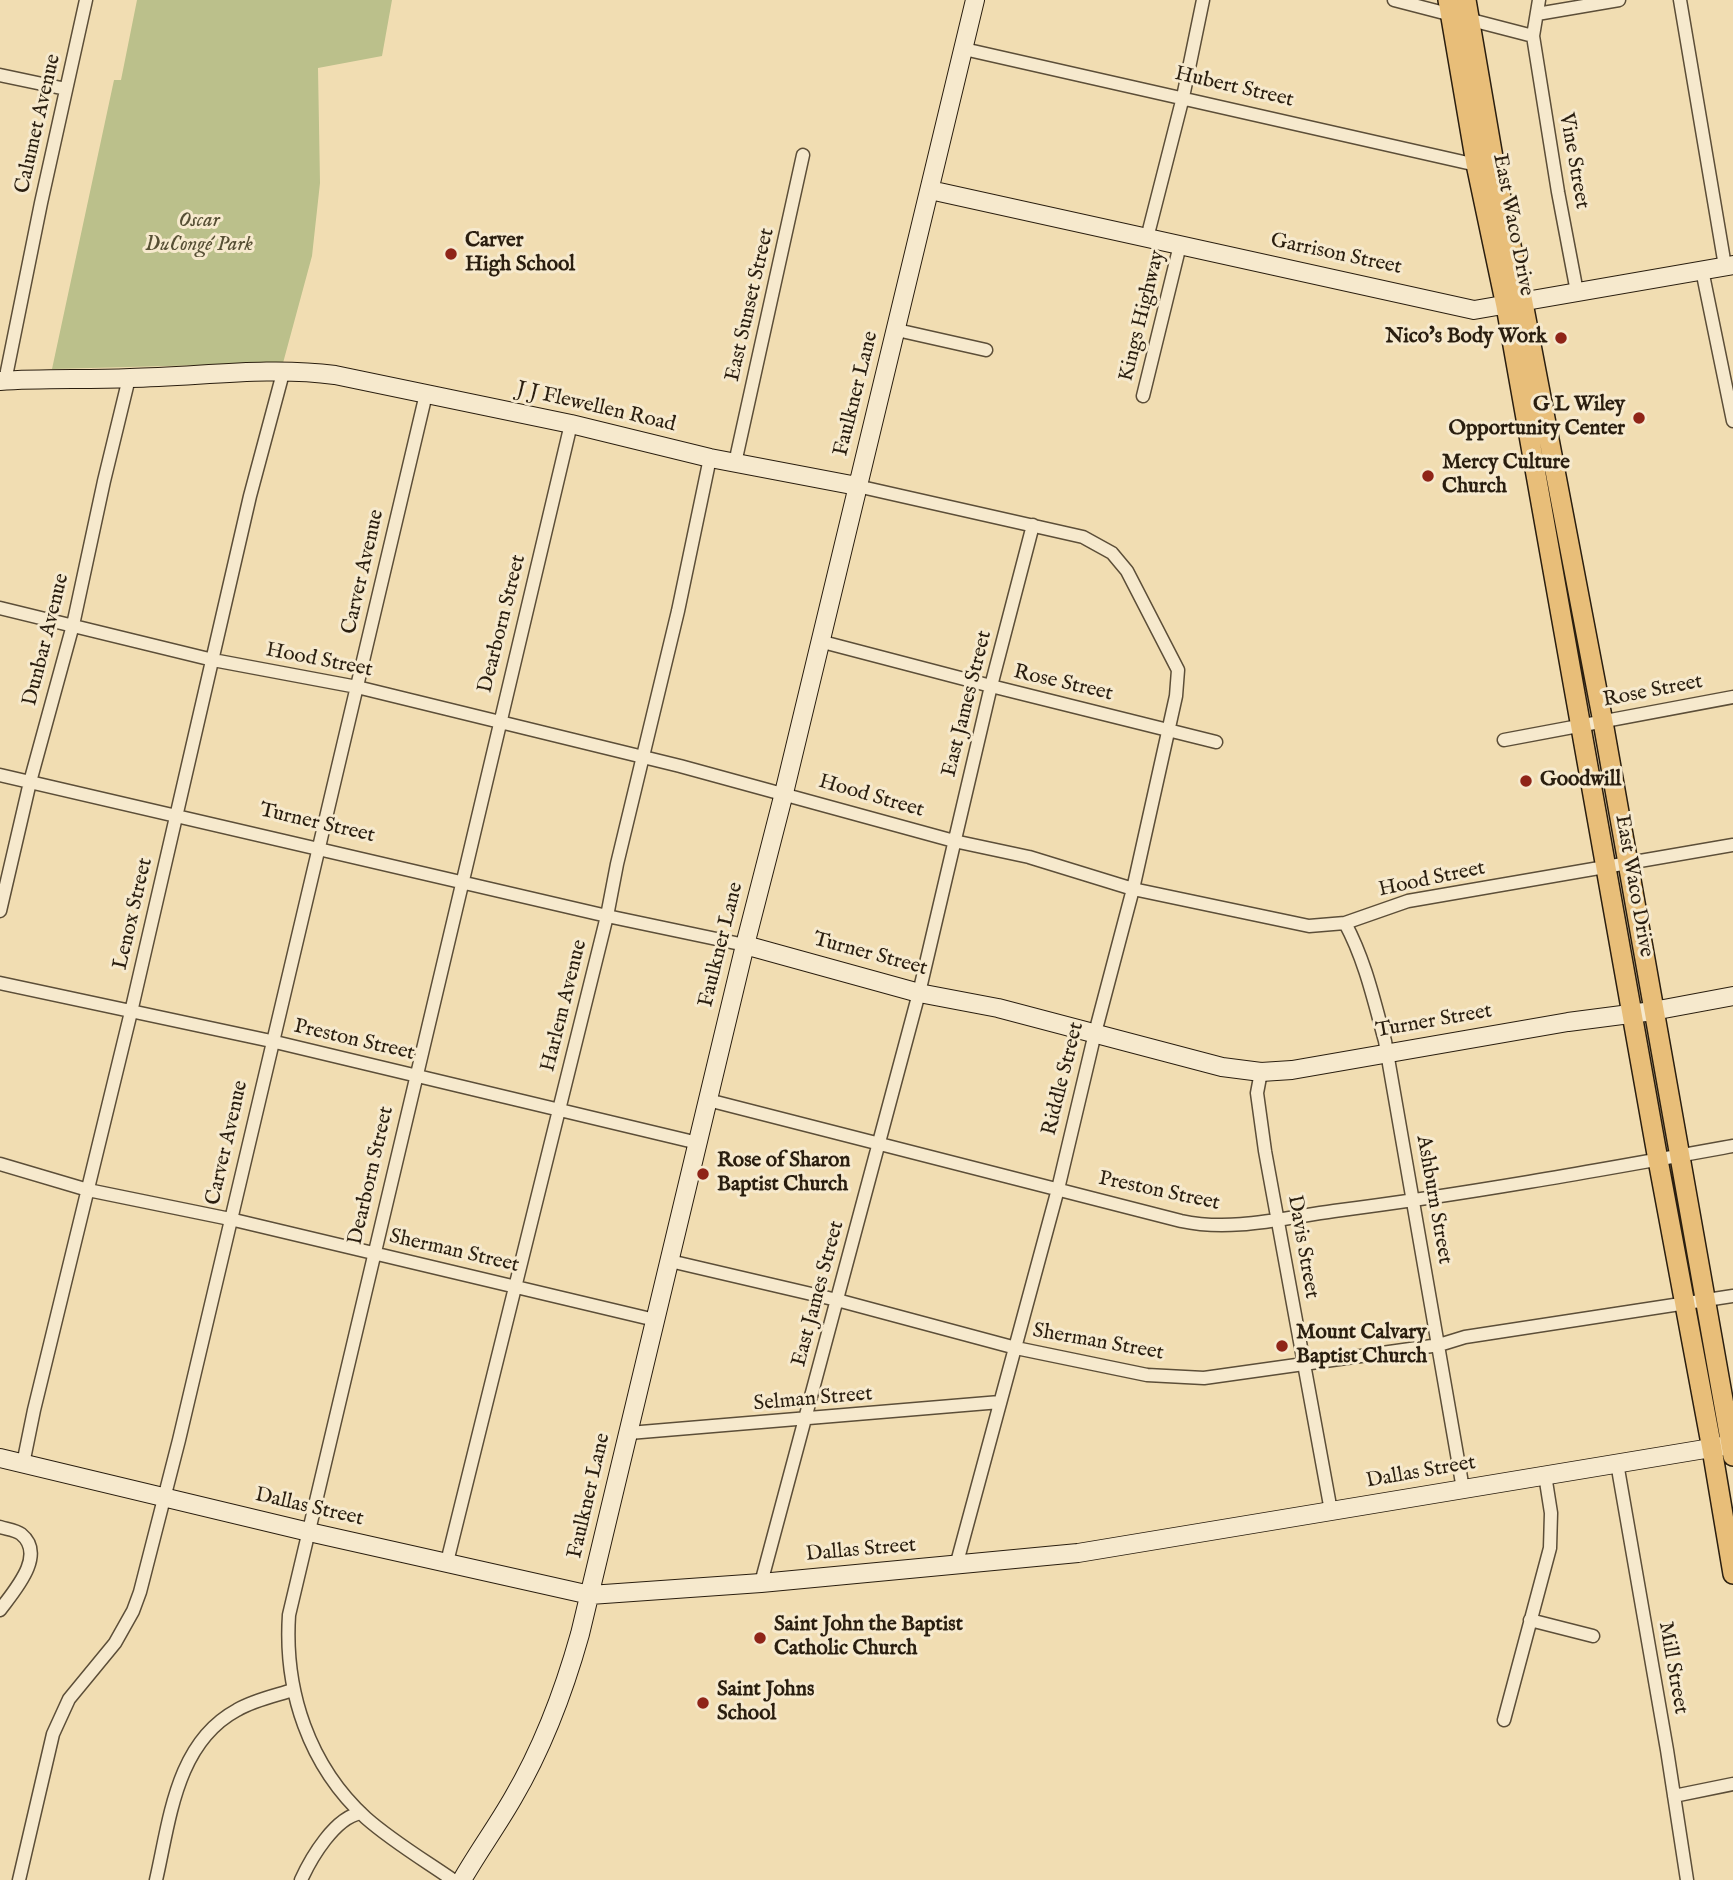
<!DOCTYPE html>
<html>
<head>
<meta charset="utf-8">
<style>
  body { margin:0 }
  canvas { display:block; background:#f1ddb2 }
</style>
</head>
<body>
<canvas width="1733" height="1880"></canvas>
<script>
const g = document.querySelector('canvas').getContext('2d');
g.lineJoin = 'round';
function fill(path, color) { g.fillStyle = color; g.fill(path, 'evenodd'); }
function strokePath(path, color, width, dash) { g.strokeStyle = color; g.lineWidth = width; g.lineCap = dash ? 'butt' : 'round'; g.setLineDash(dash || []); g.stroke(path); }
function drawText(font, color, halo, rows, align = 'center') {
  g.font = font + ' "IM FELL English",serif'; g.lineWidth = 6; g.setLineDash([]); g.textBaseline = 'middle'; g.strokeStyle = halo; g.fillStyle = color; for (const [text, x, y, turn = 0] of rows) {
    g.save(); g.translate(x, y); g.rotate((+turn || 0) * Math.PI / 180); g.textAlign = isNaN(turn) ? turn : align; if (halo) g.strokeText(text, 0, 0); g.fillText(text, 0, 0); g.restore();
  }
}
fill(new Path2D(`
  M 137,0 L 392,0 L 382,56 L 318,68 L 320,183 L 312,256 L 283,363 L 52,369 L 114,80 L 121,80 Z`), '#bbc08b');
const street = new Path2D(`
  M 1394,0 L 1533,36
  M 1539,0 L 1533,36 L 1558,192 L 1577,292
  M 1680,0 L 1725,266
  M 1537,14 L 1619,0
  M 964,49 L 1481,166
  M 0,75 L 66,89
  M 1147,238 L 1183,97 L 1203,0
  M 1702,270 L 1733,421
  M 897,330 L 986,350
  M 5,381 L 41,203 L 86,0
  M 1143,396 L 1180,245
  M 735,463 L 803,155
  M 857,486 L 1083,537 L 1112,553 L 1127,571 L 1178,670 L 1176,696 L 1133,889 L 1095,1033 L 1058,1189 L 956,1566
  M 0,608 L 213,660 L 357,687 L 680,766 L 954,841 L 1029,857 L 1133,889 L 1309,926 L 1345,923 L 1408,901 L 1733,845
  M 819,641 L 991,686 L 1216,742
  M 1504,740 L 1733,697
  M 0,775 L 607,916 L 745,945
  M 0,911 L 30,782 L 73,625 L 104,481 L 129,378
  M 1345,923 C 1365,960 1374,1001 1385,1041 L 1463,1489
  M 0,983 L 271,1041 L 698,1143
  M 1261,1072 L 1257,1093 L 1265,1151 L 1331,1511
  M 708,1100 L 1181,1221 C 1232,1232 1283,1218 1334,1211 C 1468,1194 1600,1170 1733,1146
  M 0,1164 L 88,1190 L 230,1219 L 655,1320
  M 670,1261 L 837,1300 L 1016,1348 L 1147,1375 L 1204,1378 L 1439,1345 L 1465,1337 L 1733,1296
  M 629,1433 L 1000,1402
  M 1617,1463 L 1667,1750 L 1687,1880
  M 23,1464 L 34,1410 L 131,1012 L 250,496 L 283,373
  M 0,1527 C 6,1529 16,1530 21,1534 C 47,1555 14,1591 0,1610
  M 447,1562 L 607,916 L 617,864 L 678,611 L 710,458
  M 761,1583 L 919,993 L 991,686 L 1033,525
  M 1530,1620 L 1593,1636
  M 1504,1720 L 1550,1548 L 1551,1513 L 1545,1475
  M 1674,1796 L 1733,1784
  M 19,1880 L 53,1734 L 69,1699 L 115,1643 L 133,1611 L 140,1592 L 179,1440 L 426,394
  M 156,1880 C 170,1819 176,1743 237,1710 C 254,1700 274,1696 293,1690
  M 301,1880 C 311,1858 335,1817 361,1813
  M 453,1880 C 424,1860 392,1841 366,1818 C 309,1766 284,1691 289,1615 L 571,424`);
const secondary = new Path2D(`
  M 930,190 L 1474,310 L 1733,265
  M 0,381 C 43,378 86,380 130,378 C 198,377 267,366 335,375 L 571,424 L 710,458 L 857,486
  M 745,945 L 919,993 L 998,1008 L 1222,1067 L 1261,1072 L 1292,1070 L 1568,1022 L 1653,1011 L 1733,996
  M 0,1458 L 309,1532 L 590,1595 L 761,1583 L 1078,1553 L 1723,1446
  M 462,1880 C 478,1852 497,1826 513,1798 C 543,1747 564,1691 580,1634 L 745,945 L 784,793 L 975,0`);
const primary = new Path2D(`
  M 1448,0 L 1476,164 L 1506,306 L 1658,1160 L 1712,1449 L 1733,1574
  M 1466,0 L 1495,169 L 1523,303 L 1603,722 L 1733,1456`);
strokePath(street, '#5c4e38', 15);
strokePath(secondary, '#2a1e0f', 20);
strokePath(primary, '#2a1e0f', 22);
strokePath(street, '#f6e9cd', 12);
strokePath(secondary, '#f6e9cd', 18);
strokePath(primary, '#e8be79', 19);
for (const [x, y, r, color] of [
  [451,254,7,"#8f2418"],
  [1561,338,7,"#8f2418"],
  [1639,418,7,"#8f2418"],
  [1428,476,7,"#8f2418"],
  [1526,781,7,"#8f2418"],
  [703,1174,7,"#8f2418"],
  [1282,1346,7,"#8f2418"],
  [760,1638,7,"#8f2418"],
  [703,1703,7,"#8f2418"]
]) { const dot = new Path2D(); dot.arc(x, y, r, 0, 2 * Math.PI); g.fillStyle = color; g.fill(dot); strokePath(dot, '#f6e9cd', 2.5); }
drawText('21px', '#2a1e0f', '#f6e9cd', [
  ["Hubert Street",1234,88,13],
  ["Calumet Avenue",39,124,-77],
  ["Vine Street",1573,161,80],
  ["East Waco Drive",1512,225,79],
  ["Garrison Street",1336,255,12],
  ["East Sunset Street",751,305,-77],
  ["Kings Highway",1143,316,-76],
  ["Faulkner Lane",857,394,-76],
  ["J J Flewellen Road",596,408,13],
  ["Carver Avenue",364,572,-77],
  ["Dearborn Street",503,624,-76],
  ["Dunbar Avenue",47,640,-76],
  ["Hood Street",319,661,11],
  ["Rose Street",1063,684,13],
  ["Rose Street",1653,692,-11],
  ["East James Street",968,704,-76],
  ["Hood Street",871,797,16],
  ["Turner Street",317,824,13],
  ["Hood Street",1432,880,-12],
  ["East Waco Drive",1633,886,80],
  ["Lenox Street",134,914,-77],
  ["Faulkner Lane",722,945,-76],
  ["Turner Street",870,955,15],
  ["Harlem Avenue",565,1006,-76],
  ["Turner Street",1434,1022,-10],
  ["Preston Street",354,1041,13],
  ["Riddle Street",1064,1079,-76],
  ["Carver Avenue",228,1143,-77],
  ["Dearborn Street",372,1176,-77],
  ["Preston Street",1159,1192,12],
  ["Ashburn Street",1433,1200,80],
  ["Davis Street",1302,1247,80],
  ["Sherman Street",454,1252,13],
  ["East James Street",819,1294,-75],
  ["Sherman Street",1098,1343,10],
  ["Selman Street",813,1400,-5],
  ["Dallas Street",1421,1473,-10],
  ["Faulkner Lane",590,1496,-77],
  ["Dallas Street",309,1508,13],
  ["Dallas Street",861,1551,-5],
  ["Mill Street",1672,1668,80]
]);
drawText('italic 21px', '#564f34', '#f6e9cd', [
  ["Oscar",199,222],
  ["DuCongé Park",199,246]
]);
drawText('bold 21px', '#2a1e0f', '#f6e9cd', [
  ["Carver",465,242],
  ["High School",465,266],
  ["Nico's Body Work",1547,338,"right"],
  ["G L Wiley",1625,406,"right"],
  ["Opportunity Center",1625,430,"right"],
  ["Mercy Culture",1442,464],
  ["Church",1442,488],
  ["Goodwill",1540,781],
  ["Rose of Sharon",717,1162],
  ["Baptist Church",717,1186],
  ["Mount Calvary",1296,1334],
  ["Baptist Church",1296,1358],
  ["Saint John the Baptist",774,1626],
  ["Catholic Church",774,1650],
  ["Saint Johns",717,1691],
  ["School",717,1715]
], 'left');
</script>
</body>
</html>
